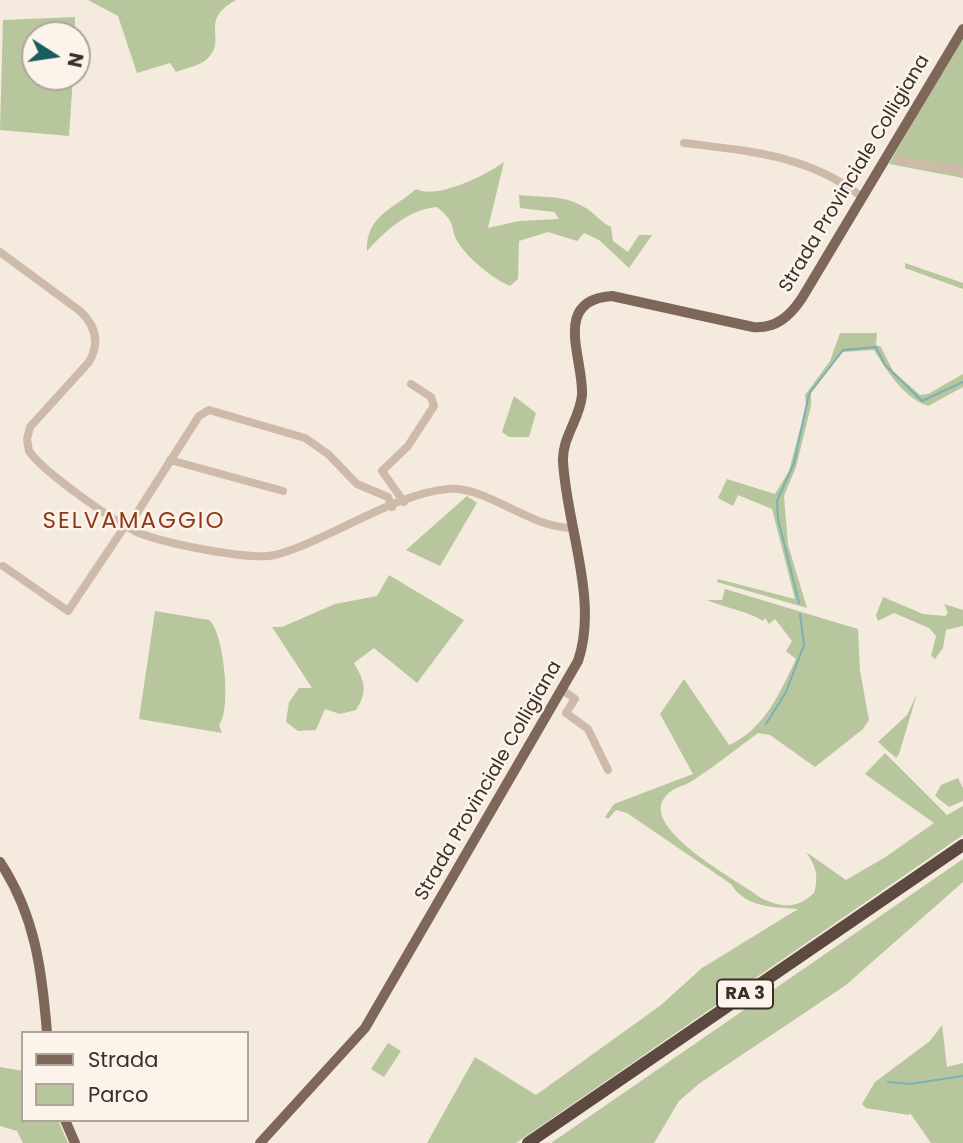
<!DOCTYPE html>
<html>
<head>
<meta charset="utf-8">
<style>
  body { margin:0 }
  #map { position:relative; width:963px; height:1143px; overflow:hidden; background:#f5eade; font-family:Poppins,sans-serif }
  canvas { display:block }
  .legend { position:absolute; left:21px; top:1031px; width:228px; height:91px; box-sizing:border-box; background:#fcf4eb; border:2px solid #afa59d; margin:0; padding:9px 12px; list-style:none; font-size:21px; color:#3b2f29 }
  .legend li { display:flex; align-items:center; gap:14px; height:35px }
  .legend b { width:35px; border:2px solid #afa59d }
  .north { position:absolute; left:21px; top:21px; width:70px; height:70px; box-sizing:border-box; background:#fcf4eb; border:2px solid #afa59d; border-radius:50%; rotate:102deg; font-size:19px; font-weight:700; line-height:28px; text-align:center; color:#3b2f29 }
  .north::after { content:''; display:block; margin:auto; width:24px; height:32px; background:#1a5b60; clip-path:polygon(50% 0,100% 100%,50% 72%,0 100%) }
</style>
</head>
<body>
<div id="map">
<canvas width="963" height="1143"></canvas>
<ul class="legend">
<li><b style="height:9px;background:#7e6659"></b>Strada</li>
<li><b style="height:19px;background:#b7c69c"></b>Parco</li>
</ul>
<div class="north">N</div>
</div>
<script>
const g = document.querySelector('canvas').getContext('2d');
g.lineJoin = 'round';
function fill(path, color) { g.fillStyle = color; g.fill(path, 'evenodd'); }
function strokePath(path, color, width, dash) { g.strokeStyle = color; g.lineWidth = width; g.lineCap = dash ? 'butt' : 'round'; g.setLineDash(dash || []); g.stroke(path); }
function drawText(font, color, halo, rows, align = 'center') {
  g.font = font + ' Poppins,sans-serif'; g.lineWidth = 5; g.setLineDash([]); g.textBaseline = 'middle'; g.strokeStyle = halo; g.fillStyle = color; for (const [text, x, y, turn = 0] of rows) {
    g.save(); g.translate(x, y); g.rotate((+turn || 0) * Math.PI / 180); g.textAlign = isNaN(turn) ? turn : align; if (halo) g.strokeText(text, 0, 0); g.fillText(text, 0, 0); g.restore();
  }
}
fill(new Path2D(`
  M 88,0 L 236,0 C 197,21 229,39 207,59 C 199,66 186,68 176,72 L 170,63 L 137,73 L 118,16 Z
  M 75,17 L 75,35 L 35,35 L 35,77 L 73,77 L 69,136 L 0,130 L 3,20 Z
  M 963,36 L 963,178 L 889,164 Z
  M 504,162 L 488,228 L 519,221 L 559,219 L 554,212 L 520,208 L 519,195 C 542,198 563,194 584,207 C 594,212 600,222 611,227 L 613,241 L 628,252 L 639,235 L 652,235 L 629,268 L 599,240 L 584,233 L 577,241 L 548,232 L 519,241 L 518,279 L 510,286 C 493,279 469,259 459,244 C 448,227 459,225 437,207 C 408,210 387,229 367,251 C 365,216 395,208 416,189 C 437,200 486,175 504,162 Z
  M 905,263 L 963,283 L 963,289 L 905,268 Z
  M 840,333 L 877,333 L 876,345 L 881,347 L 893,371 L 920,395 L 928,394 L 963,374 L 963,387 L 928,406 C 904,398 887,371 874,350 L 843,352 L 811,392 L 811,406 L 796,467 L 784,496 L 788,545 L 807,608 L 717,582 L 718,579 L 795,599 L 772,509 L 738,495 L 733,506 L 718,498 L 727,479 L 775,494 L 789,471 L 806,406 L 805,395 L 830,361 Z
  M 514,396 L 536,413 L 529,437 L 509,437 L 502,432 Z
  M 467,496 L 477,503 L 440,566 L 406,550 Z
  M 389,575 L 464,620 L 417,683 L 374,648 L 354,663 C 365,682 368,691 356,710 L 340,714 L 325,709 L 316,730 L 298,731 L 286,722 L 289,702 L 299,688 L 312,688 L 272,627 L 282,627 L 335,604 L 377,596 Z
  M 725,589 L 858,629 L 860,671 L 869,720 L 863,729 L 815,767 L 770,735 L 758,733 C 736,749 715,766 692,781 C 683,787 672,787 665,797 C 639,829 739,881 761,898 C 782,908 797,909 814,893 C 819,876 816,866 806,852 L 846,880 L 884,858 L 934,823 L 865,774 L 885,753 L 947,815 L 963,806 L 963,835 L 516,1143 L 427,1143 L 475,1057 L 536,1095 L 661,1005 L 702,968 L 798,909 C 773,907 746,908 731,884 L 627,813 L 616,810 L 608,819 L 605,817 L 614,804 L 693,774 L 660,714 L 684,679 L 729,745 C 764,730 781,691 796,659 L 786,651 L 792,641 L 775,619 L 769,624 L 765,618 L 763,621 C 748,611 725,608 707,600 L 722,600 Z
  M 883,597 L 923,614 L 945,616 L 948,613 L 944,604 L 963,610 L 963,626 L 946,630 L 943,648 L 935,659 L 931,656 L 936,636 L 929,628 L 894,613 L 878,621 L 876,615 Z
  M 155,611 L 209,620 C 224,631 232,712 219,725 L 222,733 L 139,719 Z
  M 917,694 L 899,754 L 896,758 L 878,742 L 907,715 Z
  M 958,778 L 963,788 L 963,801 L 949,807 L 935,796 L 941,785 Z
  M 963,859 L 963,882 L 846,985 L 700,1083 L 679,1101 L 654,1143 L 551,1143 Z
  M 942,1025 L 947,1067 L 963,1063 L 963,1143 L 931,1143 L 910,1113 L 909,1115 L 866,1108 L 862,1104 L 875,1082 L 930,1041 Z
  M 388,1043 L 401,1051 L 384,1077 L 371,1069 Z
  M 0,1067 L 23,1071 L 23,1120 L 58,1120 L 68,1143 L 23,1143 L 17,1131 L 0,1126 Z`), '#b7c69c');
strokePath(new Path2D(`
  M 799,603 L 778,519 L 777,501 L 794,463 L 809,394 L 843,350 L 876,347 L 885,365 L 922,401 L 963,382
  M 766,724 L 786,692 L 804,645 L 800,614
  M 888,1082 L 910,1084 L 963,1076`), '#7ab1b5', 2);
strokePath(new Path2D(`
  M 684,143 C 749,151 809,155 862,197
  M 899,160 L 963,171
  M 0,252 L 80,311 C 96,326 100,343 89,362 L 30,427 L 27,439 L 29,451 C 43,472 116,523 139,533 C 164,543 250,561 275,555 C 328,541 395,493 448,489 C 488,486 526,527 573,528
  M 170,460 L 283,491
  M 404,502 L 382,471 L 408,446 L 434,406 L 431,397 L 411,384
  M 128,527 L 199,416 L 209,410 L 305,438 L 328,454 L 357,484 L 388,497 L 392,507
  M 3,566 L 68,611 L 125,526
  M 564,691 L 575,699 L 566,713 L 588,729 L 608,770`), '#cebaa8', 8);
strokePath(new Path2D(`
  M 0,862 C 35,915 42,970 47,1033
  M 65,1120 L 75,1143
  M 260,1143 L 365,1028 L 578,661 C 599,600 566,524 563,461 C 562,437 580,419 582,395 C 584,359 551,300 612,296 L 753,327 C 776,329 790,316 802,298 L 963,29`), '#7e6659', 10);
strokePath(new Path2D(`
  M 528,1143 L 963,845`), '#5c493f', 12);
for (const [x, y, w] of [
  [745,994,56]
]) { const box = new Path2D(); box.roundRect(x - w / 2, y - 14.5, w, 29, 5); g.fillStyle = '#fcf4eb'; g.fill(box); strokePath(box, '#3b2f29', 2); }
drawText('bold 18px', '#3b2f29', null, [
  ["RA 3",745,994]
]);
drawText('19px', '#3b2f29', '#fcf4eb', [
  ["Strada Provinciale Colligiana",855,174,-59],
  ["Strada Provinciale Colligiana",489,781,-60]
]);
g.letterSpacing = '2px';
drawText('23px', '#91381a', '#fcf4eb', [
  ["SELVAMAGGIO",134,522]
]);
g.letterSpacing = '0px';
</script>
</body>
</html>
